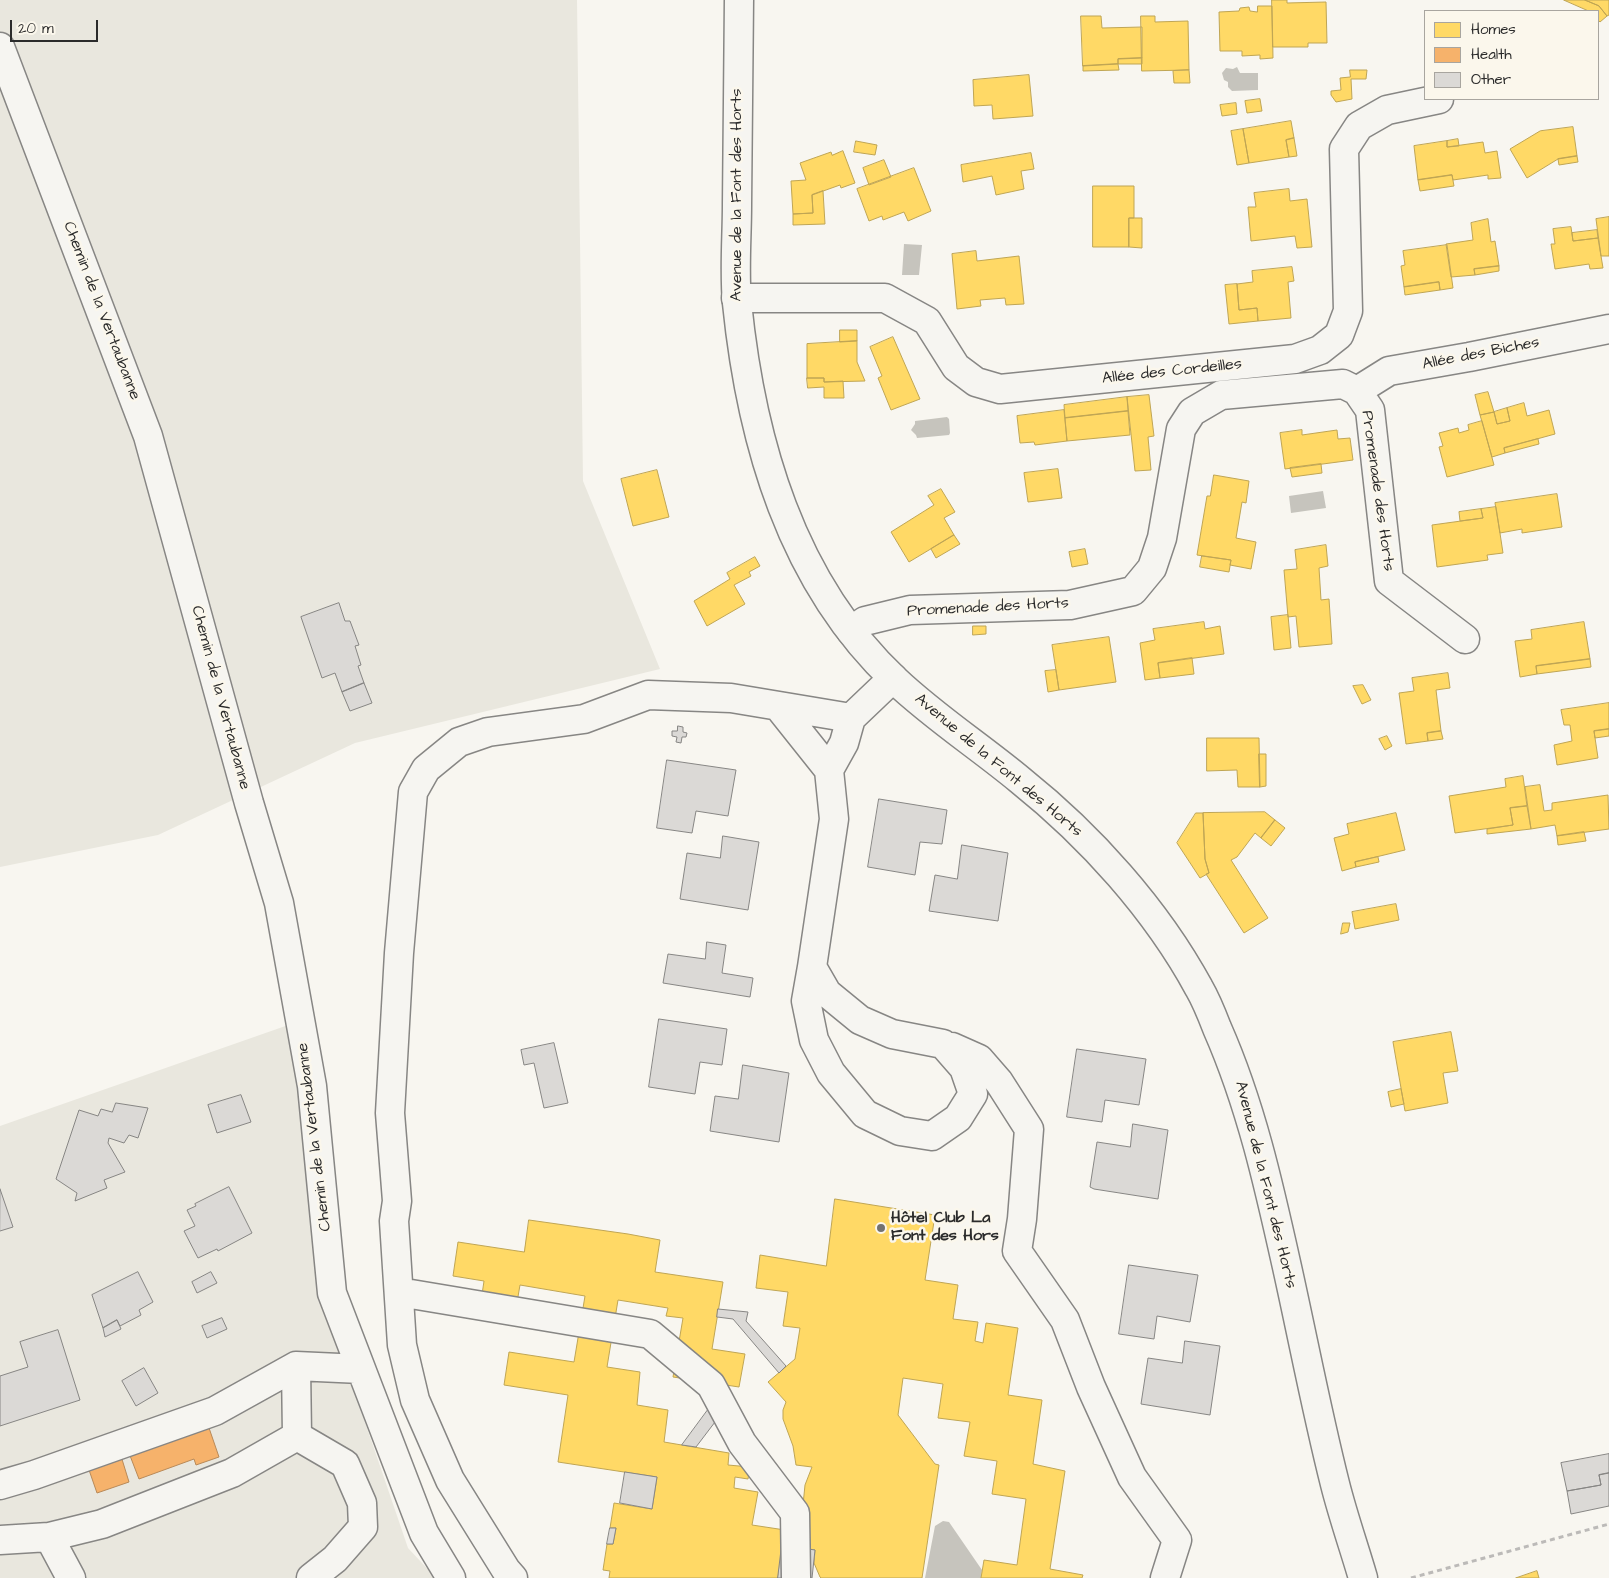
<!DOCTYPE html>
<html>
<head>
<meta charset="utf-8">
<style>
  body { margin:0 }
  #map { position:relative; width:1609px; height:1578px; overflow:hidden; background:#f8f6f0; font-family:"Architects Daughter",sans-serif }
  canvas { display:block }
  .legend { position:absolute; left:1424px; top:10px; width:175px; height:90px; box-sizing:border-box; background:#fbf7ec; border:1px solid #a8a59f; margin:0; padding:6px 9px; list-style:none; font-size:15px; color:#2b2b2b }
  .legend li { display:flex; align-items:center; gap:10px; height:25px }
  .legend b { width:25px; border:1px solid #a8a59f }
  .scale { position:absolute; left:10px; top:20px; width:88px; height:22px; box-sizing:border-box; border:2px solid #2b2b2b; border-top:0; padding-left:6px; font-size:15px; line-height:18px; white-space:nowrap; color:#2b2b2b; -webkit-text-stroke:4px #fbf7ec; paint-order:stroke }
</style>
</head>
<body>
<div id="map">
<canvas width="1609" height="1578"></canvas>
<ul class="legend">
<li><b style="height:14px;background:#ffd966"></b>Homes</li>
<li><b style="height:14px;background:#f6b26b"></b>Health</li>
<li><b style="height:14px;background:#dbd9d6"></b>Other</li>
</ul>
<div class="scale">20 m</div>
</div>
<script>
const g = document.querySelector('canvas').getContext('2d');
g.lineJoin = 'round';
function fill(path, color) { g.fillStyle = color; g.fill(path, 'evenodd'); }
function strokePath(path, color, width, dash) { g.strokeStyle = color; g.lineWidth = width; g.lineCap = dash ? 'butt' : 'round'; g.setLineDash(dash || []); g.stroke(path); }
function drawText(font, color, halo, rows, align = 'center') {
  g.font = font + ' "Architects Daughter",sans-serif'; g.lineWidth = 5; g.setLineDash([]); g.textBaseline = 'middle'; g.strokeStyle = halo; g.fillStyle = color; for (const [text, x, y, turn = 0] of rows) {
    g.save(); g.translate(x, y); g.rotate((+turn || 0) * Math.PI / 180); g.textAlign = isNaN(turn) ? turn : align; if (halo) g.strokeText(text, 0, 0); g.fillText(text, 0, 0); g.restore();
  }
}
fill(new Path2D(`
  M 0,0 L 577,0 L 583,481 L 660,669 L 355,743 L 158,835 L 0,867 Z
  M 294,1023 L 322,1296 L 408,1548 L 436,1578 L 0,1578 L 0,1126 Z`), '#e9e7de');
fill(new Path2D(`
  M 1237,67 L 1240,73 L 1258,73 L 1258,90 L 1232,91 L 1228,87 L 1228,82 L 1224,80 L 1222,73 L 1226,68 L 1233,69 Z
  M 904,244 L 922,245 L 919,275 L 902,275 Z
  M 947,417 L 949,419 L 950,433 L 949,435 L 917,438 L 916,435 L 911,430 L 915,424 L 915,421 Z
  M 1323,491 L 1326,508 L 1291,513 L 1289,496 Z
  M 943,1521 L 949,1522 L 982,1570 L 981,1578 L 925,1578 L 935,1526 Z`), '#c6c4bd');
const homes = new Path2D(`
  M 1272,0 L 1287,0 L 1287,3 L 1326,2 L 1327,43 L 1308,43 L 1308,47 L 1273,47 Z
  M 1564,0 L 1585,0 L 1599,6 L 1607,16 L 1600,22 L 1598,20 L 1598,11 L 1589,11 Z
  M 1585,0 L 1609,0 L 1609,15 L 1607,16 L 1599,6 Z
  M 1258,6 L 1272,6 L 1273,58 L 1260,59 L 1260,55 L 1242,56 L 1242,51 L 1220,51 L 1219,12 L 1239,11 L 1240,8 L 1249,7 L 1250,11 L 1257,12 Z
  M 1081,16 L 1101,16 L 1102,28 L 1142,27 L 1142,58 L 1118,59 L 1118,64 L 1083,66 Z
  M 1141,16 L 1155,16 L 1155,22 L 1188,21 L 1189,70 L 1142,71 Z
  M 1142,58 L 1142,64 L 1118,64 L 1118,59 Z
  M 1118,64 L 1119,70 L 1083,71 L 1083,66 Z
  M 1189,70 L 1190,83 L 1174,83 L 1173,71 Z
  M 1350,70 L 1367,70 L 1366,79 L 1351,79 L 1352,99 L 1336,102 L 1331,95 L 1331,91 L 1341,90 L 1340,78 L 1350,77 Z
  M 1029,75 L 1033,116 L 993,119 L 992,105 L 974,106 L 973,80 Z
  M 1260,99 L 1262,111 L 1247,113 L 1245,101 Z
  M 1236,103 L 1237,114 L 1222,116 L 1220,105 Z
  M 1291,121 L 1294,138 L 1286,140 L 1289,157 L 1249,163 L 1243,129 Z
  M 1573,127 L 1577,156 L 1558,159 L 1527,178 L 1510,149 L 1540,131 Z
  M 1243,129 L 1249,163 L 1237,165 L 1231,131 Z
  M 1294,138 L 1297,156 L 1289,157 L 1286,140 Z
  M 1458,139 L 1459,146 L 1447,147 L 1447,141 Z
  M 856,141 L 877,145 L 875,155 L 854,152 Z
  M 1447,141 L 1447,147 L 1483,142 L 1485,153 L 1497,151 L 1501,178 L 1488,179 L 1488,175 L 1453,180 L 1452,175 L 1418,180 L 1414,146 Z
  M 843,151 L 855,183 L 841,188 L 840,185 L 812,195 L 813,213 L 793,214 L 791,181 L 806,180 L 800,163 L 831,152 L 832,155 Z
  M 1031,153 L 1034,169 L 1021,171 L 1024,189 L 996,195 L 992,176 L 963,182 L 961,165 Z
  M 1577,156 L 1578,162 L 1559,165 L 1558,159 Z
  M 884,160 L 891,177 L 869,185 L 863,168 Z
  M 914,168 L 931,211 L 908,221 L 904,212 L 883,220 L 882,216 L 869,221 L 857,189 Z
  M 1452,175 L 1454,186 L 1420,191 L 1418,180 Z
  M 1093,186 L 1134,186 L 1134,218 L 1129,218 L 1129,247 L 1093,247 Z
  M 1289,189 L 1290,201 L 1307,199 L 1312,247 L 1297,248 L 1295,236 L 1251,241 L 1248,207 L 1256,207 L 1254,193 Z
  M 823,191 L 825,224 L 793,225 L 793,214 L 813,213 L 812,195 Z
  M 1609,217 L 1609,256 L 1601,256 L 1596,219 Z
  M 1129,218 L 1142,218 L 1142,248 L 1129,247 Z
  M 1488,219 L 1491,242 L 1495,241 L 1499,266 L 1474,269 L 1475,275 L 1451,277 L 1446,244 L 1473,240 L 1471,223 Z
  M 1571,227 L 1573,241 L 1598,238 L 1603,268 L 1590,269 L 1589,264 L 1555,269 L 1551,244 L 1555,244 L 1553,229 Z
  M 1597,230 L 1598,238 L 1573,241 L 1572,233 Z
  M 1447,245 L 1453,288 L 1440,290 L 1439,282 L 1404,287 L 1401,266 L 1405,265 L 1403,251 Z
  M 976,251 L 977,261 L 1019,256 L 1024,304 L 1006,305 L 1005,298 L 980,300 L 981,306 L 957,309 L 952,254 Z
  M 1499,266 L 1499,271 L 1475,275 L 1474,269 Z
  M 1292,267 L 1294,281 L 1288,282 L 1291,318 L 1258,321 L 1257,308 L 1239,310 L 1237,284 L 1253,282 L 1252,271 Z
  M 1439,282 L 1440,290 L 1405,295 L 1404,287 Z
  M 1237,284 L 1239,310 L 1257,308 L 1258,321 L 1229,324 L 1225,285 Z
  M 840,330 L 857,330 L 857,341 L 840,342 Z
  M 893,337 L 920,399 L 891,410 L 878,378 L 882,376 L 870,347 Z
  M 857,341 L 857,362 L 865,381 L 824,382 L 824,378 L 807,378 L 807,344 Z
  M 807,378 L 824,378 L 824,382 L 843,381 L 844,398 L 824,398 L 824,387 L 808,388 Z
  M 1488,392 L 1494,412 L 1480,415 L 1475,395 Z
  M 1149,395 L 1154,436 L 1148,437 L 1151,470 L 1135,471 L 1127,397 Z
  M 1127,397 L 1128,411 L 1065,418 L 1064,405 Z
  M 1524,403 L 1527,416 L 1549,410 L 1555,434 L 1504,448 L 1505,453 L 1492,457 L 1480,415 L 1494,412 L 1497,424 L 1510,421 L 1507,408 Z
  M 1507,408 L 1510,421 L 1497,424 L 1494,412 Z
  M 1064,410 L 1067,441 L 1035,445 L 1034,442 L 1020,443 L 1017,416 Z
  M 1128,411 L 1130,435 L 1067,441 L 1065,418 Z
  M 1482,421 L 1494,465 L 1447,477 L 1439,447 L 1443,446 L 1439,433 L 1458,428 L 1459,433 L 1469,430 L 1468,425 Z
  M 1302,430 L 1302,435 L 1337,430 L 1338,439 L 1350,438 L 1353,460 L 1285,469 L 1280,433 Z
  M 1538,439 L 1539,444 L 1505,453 L 1504,448 Z
  M 1321,464 L 1322,473 L 1292,477 L 1290,468 Z
  M 1058,469 L 1062,498 L 1028,502 L 1024,473 Z
  M 657,470 L 669,517 L 633,526 L 621,479 Z
  M 1214,475 L 1249,481 L 1246,503 L 1242,502 L 1236,538 L 1256,542 L 1251,569 L 1230,565 L 1231,560 L 1197,555 L 1207,496 L 1210,496 Z
  M 941,489 L 955,512 L 944,518 L 954,535 L 909,562 L 891,532 L 934,505 L 928,496 Z
  M 1557,494 L 1562,527 L 1522,533 L 1522,529 L 1500,533 L 1495,503 Z
  M 1496,507 L 1503,553 L 1487,555 L 1488,560 L 1437,567 L 1432,525 L 1483,518 L 1481,509 Z
  M 1481,509 L 1483,518 L 1460,521 L 1459,512 Z
  M 954,535 L 960,544 L 936,558 L 931,549 Z
  M 1326,545 L 1328,566 L 1319,568 L 1321,600 L 1329,599 L 1332,644 L 1299,647 L 1296,616 L 1288,617 L 1284,570 L 1297,569 L 1295,550 Z
  M 1085,549 L 1088,564 L 1072,567 L 1069,552 Z
  M 1202,556 L 1231,560 L 1229,572 L 1200,567 Z
  M 755,557 L 760,566 L 749,572 L 751,576 L 734,585 L 745,604 L 707,626 L 694,601 L 730,579 L 727,573 Z
  M 1288,615 L 1291,648 L 1274,650 L 1271,617 Z
  M 1204,622 L 1205,629 L 1220,626 L 1224,654 L 1158,663 L 1160,678 L 1145,680 L 1140,643 L 1155,640 L 1153,629 Z
  M 1584,622 L 1590,659 L 1536,666 L 1537,674 L 1520,677 L 1515,641 L 1532,639 L 1531,630 Z
  M 973,626 L 986,626 L 986,634 L 973,635 Z
  M 1109,637 L 1116,682 L 1059,690 L 1052,645 Z
  M 1192,658 L 1194,674 L 1160,678 L 1158,663 Z
  M 1590,659 L 1591,667 L 1537,674 L 1536,666 Z
  M 1056,670 L 1059,690 L 1048,692 L 1045,671 Z
  M 1448,673 L 1450,688 L 1436,690 L 1441,731 L 1427,733 L 1428,741 L 1406,744 L 1399,693 L 1414,691 L 1412,678 Z
  M 1363,685 L 1371,700 L 1362,704 L 1353,686 Z
  M 1609,703 L 1609,729 L 1594,731 L 1598,758 L 1557,765 L 1554,745 L 1572,741 L 1570,725 L 1564,725 L 1561,710 Z
  M 1609,729 L 1609,736 L 1595,738 L 1594,731 Z
  M 1441,731 L 1443,739 L 1428,741 L 1427,733 Z
  M 1387,736 L 1392,746 L 1385,750 L 1379,739 Z
  M 1207,738 L 1259,738 L 1260,787 L 1238,787 L 1237,770 L 1207,771 Z
  M 1259,754 L 1266,754 L 1266,786 L 1260,787 Z
  M 1523,776 L 1527,806 L 1510,808 L 1513,825 L 1455,833 L 1449,796 L 1506,787 L 1505,779 Z
  M 1540,785 L 1544,811 L 1552,810 L 1552,803 L 1608,795 L 1609,829 L 1557,836 L 1555,825 L 1531,829 L 1525,787 Z
  M 1527,806 L 1531,829 L 1487,834 L 1487,829 L 1513,825 L 1510,808 Z
  M 1265,812 L 1275,820 L 1261,838 L 1255,833 L 1237,857 L 1231,860 L 1268,918 L 1244,933 L 1206,874 L 1209,873 L 1205,859 L 1203,813 Z
  M 1196,813 L 1203,813 L 1205,859 L 1209,873 L 1200,878 L 1177,843 Z
  M 1396,813 L 1405,850 L 1355,862 L 1356,867 L 1342,871 L 1334,838 L 1349,834 L 1347,824 Z
  M 1275,820 L 1285,828 L 1271,846 L 1261,838 Z
  M 1584,832 L 1586,841 L 1558,845 L 1557,836 Z
  M 1378,857 L 1379,862 L 1356,867 L 1355,862 Z
  M 1396,904 L 1399,920 L 1355,929 L 1352,912 Z
  M 1343,923 L 1350,923 L 1348,932 L 1341,934 Z
  M 1451,1032 L 1458,1071 L 1443,1073 L 1448,1103 L 1405,1111 L 1393,1042 Z
  M 1401,1089 L 1404,1104 L 1391,1107 L 1388,1092 Z
  M 835,1199 L 935,1215 L 925,1280 L 958,1285 L 953,1319 L 978,1322 L 975,1341 L 983,1343 L 986,1323 L 1018,1328 L 1008,1395 L 1042,1400 L 1033,1464 L 1065,1471 L 1050,1569 L 1083,1575 L 1082,1578 L 981,1578 L 984,1560 L 1017,1565 L 1026,1499 L 992,1494 L 997,1461 L 964,1456 L 970,1422 L 938,1418 L 943,1384 L 903,1378 L 898,1415 L 935,1464 L 939,1465 L 922,1578 L 821,1578 L 820,1577 L 814,1563 L 815,1550 L 807,1549 L 803,1505 L 805,1485 L 812,1467 L 796,1465 L 793,1446 L 783,1419 L 783,1410 L 786,1402 L 768,1382 L 795,1359 L 800,1328 L 783,1326 L 788,1292 L 756,1288 L 760,1255 L 826,1266 Z
  M 529,1220 L 628,1234 L 660,1240 L 655,1272 L 723,1282 L 712,1349 L 745,1354 L 739,1387 L 673,1377 L 683,1318 L 666,1316 L 668,1308 L 618,1300 L 607,1367 L 640,1372 L 637,1405 L 668,1410 L 664,1442 L 729,1453 L 728,1465 L 750,1467 L 748,1479 L 735,1477 L 734,1488 L 758,1492 L 752,1525 L 785,1530 L 778,1578 L 609,1578 L 610,1571 L 603,1570 L 607,1544 L 613,1544 L 616,1528 L 610,1528 L 614,1503 L 652,1509 L 657,1477 L 558,1462 L 568,1395 L 504,1385 L 509,1352 L 574,1362 L 585,1296 L 520,1285 L 514,1320 L 479,1315 L 484,1281 L 453,1276 L 458,1242 L 524,1252 Z
  M 1537,1571 L 1539,1578 L 1516,1578 Z`);
fill(homes, '#ffd966');
strokePath(homes, '#bfa554', 1);
const health = new Path2D(`
  M 208,1425 L 219,1457 L 196,1465 L 194,1459 L 139,1479 L 129,1453 Z
  M 121,1456 L 129,1482 L 97,1493 L 88,1467 Z`);
fill(health, '#f6b26b');
strokePath(health, '#b98a58', 1);
const building = new Path2D(`
  M 339,603 L 345,621 L 350,621 L 359,645 L 355,646 L 361,665 L 358,666 L 364,683 L 342,692 L 335,673 L 322,678 L 301,617 Z
  M 364,683 L 372,703 L 350,711 L 342,692 Z
  M 678,726 L 683,727 L 683,732 L 687,733 L 686,737 L 682,737 L 681,743 L 676,742 L 677,737 L 672,736 L 672,731 L 677,731 Z
  M 667,760 L 736,770 L 728,816 L 696,811 L 692,833 L 657,828 Z
  M 879,799 L 947,810 L 942,844 L 920,842 L 915,875 L 868,867 Z
  M 723,836 L 759,842 L 748,910 L 680,899 L 687,853 L 720,858 Z
  M 962,845 L 1008,853 L 998,921 L 929,911 L 935,875 L 957,879 Z
  M 707,942 L 726,945 L 722,973 L 753,978 L 750,997 L 663,983 L 668,954 L 705,959 Z
  M 659,1019 L 727,1029 L 722,1065 L 700,1062 L 695,1094 L 649,1087 Z
  M 554,1043 L 568,1103 L 544,1108 L 534,1063 L 524,1065 L 521,1050 Z
  M 1077,1049 L 1146,1059 L 1139,1105 L 1105,1100 L 1102,1122 L 1067,1117 Z
  M 743,1065 L 789,1073 L 779,1142 L 710,1131 L 715,1096 L 738,1099 Z
  M 241,1095 L 251,1122 L 217,1133 L 208,1105 Z
  M 116,1103 L 148,1108 L 138,1138 L 129,1135 L 124,1143 L 109,1138 L 108,1143 L 125,1172 L 104,1180 L 107,1188 L 75,1201 L 77,1193 L 56,1179 L 79,1110 L 98,1116 L 101,1109 L 112,1112 Z
  M 1133,1124 L 1168,1130 L 1158,1199 L 1094,1189 L 1090,1187 L 1097,1142 L 1130,1147 Z
  M 229,1187 L 252,1233 L 218,1251 L 217,1249 L 198,1258 L 184,1231 L 195,1226 L 187,1210 L 196,1206 L 195,1204 Z
  M 0,1189 L 13,1227 L 0,1231 Z
  M 1129,1265 L 1198,1275 L 1190,1322 L 1157,1316 L 1154,1339 L 1119,1334 Z
  M 138,1272 L 153,1302 L 139,1310 L 141,1315 L 120,1326 L 117,1320 L 103,1328 L 92,1295 Z
  M 211,1272 L 217,1283 L 197,1293 L 192,1282 Z
  M 718,1309 L 748,1312 L 746,1321 L 786,1366 L 779,1373 L 733,1319 L 717,1317 Z
  M 222,1318 L 227,1329 L 207,1338 L 202,1326 Z
  M 117,1320 L 121,1329 L 105,1337 L 103,1328 Z
  M 58,1330 L 80,1400 L 0,1426 L 0,1376 L 28,1367 L 20,1342 Z
  M 1185,1341 L 1220,1346 L 1210,1415 L 1141,1404 L 1148,1358 L 1182,1363 Z
  M 144,1368 L 158,1393 L 136,1406 L 122,1381 Z
  M 710,1407 L 715,1422 L 696,1447 L 682,1445 Z
  M 1609,1454 L 1609,1473 L 1599,1475 L 1601,1485 L 1567,1491 L 1561,1463 Z
  M 625,1472 L 657,1477 L 652,1509 L 620,1503 Z
  M 1609,1473 L 1609,1506 L 1571,1514 L 1567,1491 L 1601,1485 L 1599,1475 Z
  M 610,1528 L 616,1528 L 613,1544 L 607,1544 Z
  M 782,1545 L 815,1550 L 812,1578 L 778,1578 Z`);
fill(building, '#dbd9d6');
strokePath(building, '#878684', 1);
const minor = new Path2D(`
  M 0,47 L 148,436 L 249,803 L 279,903 L 312,1086 L 332,1293 L 424,1533 L 451,1578
  M 736,298 L 885,298 L 927,321 L 956,367 L 976,382 L 1000,389 L 1295,359 L 1320,350 L 1339,335 L 1348,311 L 1344,149 L 1359,126 L 1387,110 L 1439,99
  M 1357,391 L 1389,371 L 1469,357 L 1609,329
  M 851,631 L 865,621 L 910,610 L 1070,605 L 1133,591 L 1152,568 L 1162,538 L 1181,429 L 1192,412 L 1221,395 L 1343,384 L 1357,391 L 1370,410 L 1389,581 L 1465,639
  M 778,706 L 829,770 L 834,819 L 812,967 L 827,993 L 860,1020 L 892,1034 L 943,1044 L 964,1068 L 973,1094 L 958,1118 L 932,1136 L 900,1131 L 865,1114 L 831,1073 L 814,1040 L 806,1001 L 812,967
  M 829,770 L 844,743 L 851,718
  M 952,1047 L 979,1059 L 999,1082 L 1029,1129 L 1022,1219 L 1017,1251 L 1065,1320 L 1091,1387 L 1132,1477 L 1177,1540 L 1165,1578
  M 399,1292 L 650,1334 L 711,1385 L 742,1443 L 795,1513 L 796,1578
  M 297,1436 L 345,1464 L 362,1503 L 363,1527 L 335,1559 L 311,1578
  M 0,1485 L 34,1475 L 215,1411 L 296,1366 L 361,1369
  M 49,1537 L 71,1578
  M 0,1540 L 49,1537 L 102,1524 L 232,1473 L 297,1436 L 296,1366
  M 513,1578 L 506,1570 L 450,1480 L 415,1400 L 402,1345 L 394,1221 L 397,1201 L 390,1113 L 399,953 L 413,792 L 426,769 L 459,742 L 488,732 L 584,719 L 648,695 L 731,698 L 851,718 L 893,678`);
const major = new Path2D(`
  M 739,0 C 738,68 738,136 737,205 C 737,237 734,271 737,303 C 751,441 791,582 895,680 C 934,717 979,746 1020,780 C 1090,836 1156,909 1199,988 C 1206,1000 1212,1015 1217,1028 C 1251,1105 1269,1186 1287,1267 C 1303,1339 1317,1413 1335,1484 C 1343,1516 1354,1547 1363,1578`);
strokePath(minor, '#878684', 31);
strokePath(major, '#878684', 31);
strokePath(new Path2D(`
  M 1411,1578 L 1609,1524`), '#bcbab8', 3, [5, 4]);
strokePath(minor, '#f6f5f1', 28);
strokePath(major, '#f6f5f1', 28);
for (const [x, y, r, color] of [
  [881,1228,5,"#737270"]
]) { const dot = new Path2D(); dot.arc(x, y, r, 0, 2 * Math.PI); g.fillStyle = color; g.fill(dot); strokePath(dot, '#fbf7ec', 2); }
drawText('16px', '#2b2b2b', '#fbf7ec', [
  ["Avenue de la Font des Horts",738,195,-90],
  ["Chemin de la Vertaubanne",101,311,69],
  ["Allée des Biches",1481,354,-11],
  ["Allée des Cordeilles",1172,372,-6],
  ["Promenade des Horts",1377,491,82],
  ["Promenade des Horts",988,608,-3],
  ["Chemin de la Vertaubanne",220,698,75],
  ["Avenue de la Font des Horts",998,766,40],
  ["Chemin de la Vertaubanne",315,1137,-97],
  ["Avenue de la Font des Horts",1265,1185,76]
]);
drawText('bold 16px', '#2b2b2b', '#fbf7ec', [
  ["Hôtel Club La",891,1219],
  ["Font des Hors",891,1237]
], 'left');
</script>
</body>
</html>
